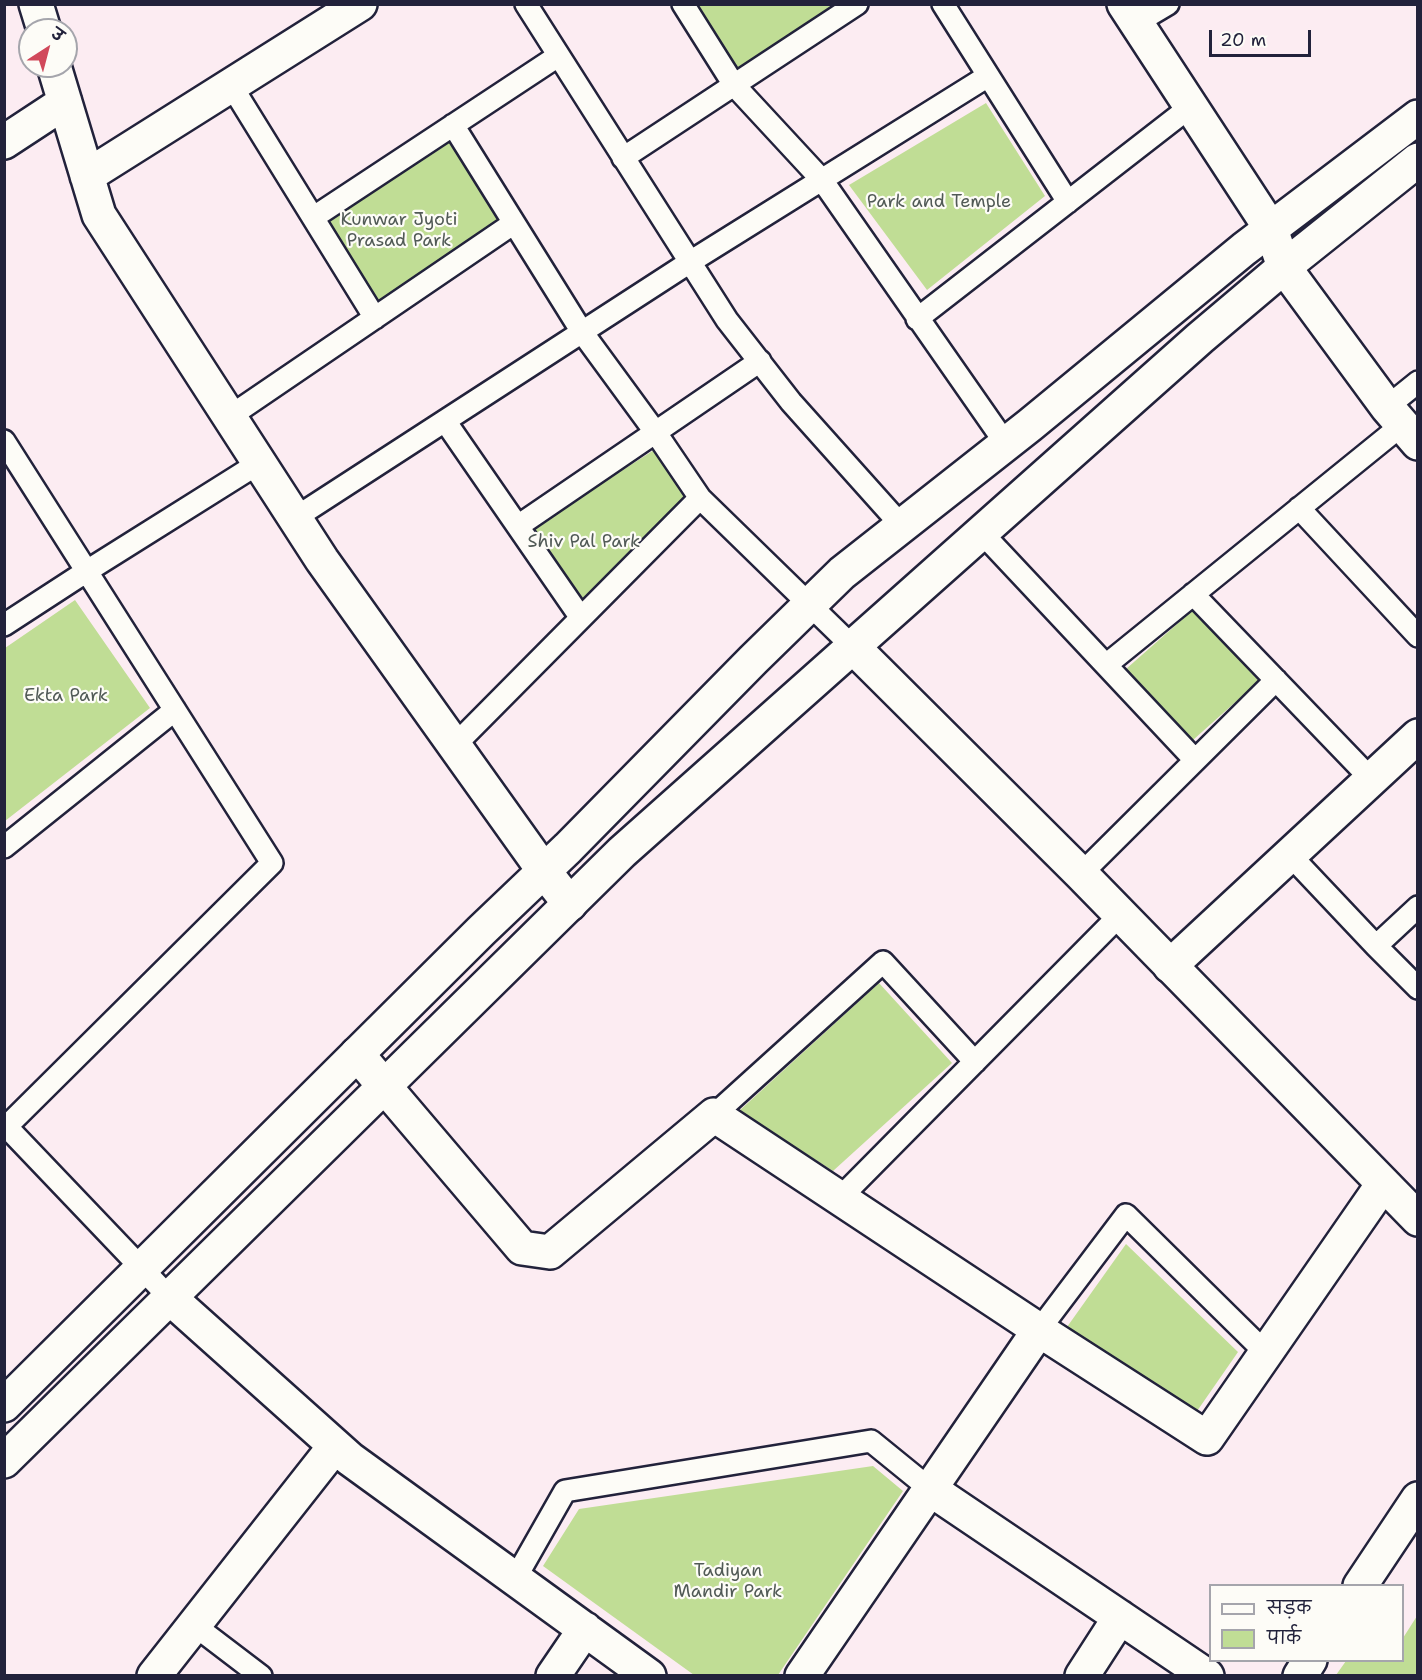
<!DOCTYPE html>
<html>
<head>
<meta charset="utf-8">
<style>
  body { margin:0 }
  #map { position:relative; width:1422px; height:1680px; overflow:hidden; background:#fcecf2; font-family:"Shantell Sans","Playpen Sans Deva",sans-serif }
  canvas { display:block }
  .frame { position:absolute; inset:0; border:6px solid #22223b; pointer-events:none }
  .legend { position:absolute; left:1209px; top:1584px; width:195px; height:78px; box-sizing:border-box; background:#fdfcf7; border:2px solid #a5a5ac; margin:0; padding:8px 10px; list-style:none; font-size:18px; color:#22223b }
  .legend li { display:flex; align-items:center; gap:12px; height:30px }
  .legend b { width:30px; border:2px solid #a5a5ac }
  .north { position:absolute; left:18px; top:18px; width:60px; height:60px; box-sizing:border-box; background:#fdfcf7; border:2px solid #a5a5ac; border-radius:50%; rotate:36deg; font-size:16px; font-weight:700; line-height:24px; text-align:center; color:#22223b }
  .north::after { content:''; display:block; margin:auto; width:21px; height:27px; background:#d1495b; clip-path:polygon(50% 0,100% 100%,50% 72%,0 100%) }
  .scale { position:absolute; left:1209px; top:30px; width:102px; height:27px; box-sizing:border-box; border:3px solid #22223b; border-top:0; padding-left:8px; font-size:18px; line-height:21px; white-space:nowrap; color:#22223b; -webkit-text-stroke:4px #fdfcf7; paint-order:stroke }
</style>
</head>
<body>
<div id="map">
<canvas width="1422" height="1680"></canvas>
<div class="frame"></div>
<ul class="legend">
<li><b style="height:8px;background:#fdfcf7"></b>सड़क</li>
<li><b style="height:16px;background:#c0dd95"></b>पार्क</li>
</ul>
<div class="north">उ</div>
<div class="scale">20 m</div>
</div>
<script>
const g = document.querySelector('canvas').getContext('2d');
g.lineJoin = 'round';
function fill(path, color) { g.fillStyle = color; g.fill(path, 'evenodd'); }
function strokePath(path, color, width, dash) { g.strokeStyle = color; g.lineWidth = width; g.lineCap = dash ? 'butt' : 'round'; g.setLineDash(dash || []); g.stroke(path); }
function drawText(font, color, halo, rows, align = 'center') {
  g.font = font + ' "Shantell Sans",sans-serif'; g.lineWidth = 4.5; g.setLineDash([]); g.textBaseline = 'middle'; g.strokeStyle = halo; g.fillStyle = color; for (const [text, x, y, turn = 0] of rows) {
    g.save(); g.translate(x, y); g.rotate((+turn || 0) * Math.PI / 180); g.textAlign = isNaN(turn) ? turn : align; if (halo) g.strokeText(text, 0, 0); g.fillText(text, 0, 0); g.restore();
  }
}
fill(new Path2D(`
  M 697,5 L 840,5 L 736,73 Z
  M 986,103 L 1045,196 L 927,290 L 849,185 Z
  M 450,139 L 500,218 L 380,303 L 326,219 Z
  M 654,450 L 685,496 L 582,602 L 523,534 Z
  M 75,600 L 150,708 L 5,821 L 5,648 Z
  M 1193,610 L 1259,681 L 1193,740 L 1126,669 Z
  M 879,983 L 952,1063 L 833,1171 L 739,1111 Z
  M 1126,1244 L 1238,1352 L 1195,1414 L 1067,1327 Z
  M 873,1466 L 903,1491 L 778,1675 L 694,1675 L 543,1566 L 579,1509 Z
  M 1417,1616 L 1417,1675 L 1336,1675 L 1346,1661 L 1402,1660 L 1403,1638 Z`), '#c0dd95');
const service = new Path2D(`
  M 526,4 L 727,320 L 791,402 L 902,526
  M 683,4 L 734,85 L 822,180 L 1006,444
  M 943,4 L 1068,202
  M 1136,23 L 1168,4
  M 231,85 L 375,318
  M 453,125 L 582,332 L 656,433 L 700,498 L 853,647
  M 623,158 L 857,4
  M 314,217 L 558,56
  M 917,319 L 1190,107
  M 1387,407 L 1418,382
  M 229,417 L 514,223
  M 445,421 L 581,618
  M 4,441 L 272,863 L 4,1129
  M 1299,508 L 1418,636
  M 295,518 L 690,262 L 988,76
  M 518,526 L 760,361
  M 981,532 L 1195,760
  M 1193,594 L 1371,779
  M 4,625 L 87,571 L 259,463
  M 1106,665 L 1402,425
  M 455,745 L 700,498
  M 4,847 L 175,710
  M 1290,855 L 1376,946 L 1418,988
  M 1081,874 L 1276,680
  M 1376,946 L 1418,907
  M 714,1115 L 883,962 L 975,1062
  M 4,1124 L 170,1298
  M 839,1199 L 1120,915
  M 1039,1330 L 1126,1215 L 1266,1353
  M 515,1579 L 565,1491 L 871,1441 L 930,1489
  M 194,1625 L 261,1676`);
const minor = new Path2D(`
  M 36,4 L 44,30
  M 1124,4 L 1271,229 L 1284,267 L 1387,407 L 1418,443
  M 54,66 L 99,215 L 322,560 L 544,871 L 570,904
  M 4,142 L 65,102
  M 87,176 L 360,4
  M 1170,966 L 1418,736
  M 357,1054 L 522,1248 L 550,1252 L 714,1115 L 1039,1330 L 1207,1438 L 1383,1184
  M 170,1298 L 350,1459 L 649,1676
  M 930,1489 L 1207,1676
  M 1360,1586 L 1418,1499
  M 154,1676 L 335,1446
  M 553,1676 L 585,1629
  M 802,1676 L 1039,1330
  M 1082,1676 L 1120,1617
  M 1300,1676 L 1310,1660`);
const tertiary = new Path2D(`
  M 853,647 L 1081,874 L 1418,1219
  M 4,1405 L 481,931 L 568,848 L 753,660 L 842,573 L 1030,425 L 1244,249 L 1418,117
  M 4,1461 L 622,852 L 1200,338 L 1284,267 L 1418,160`);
strokePath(service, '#22223b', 26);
strokePath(minor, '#22223b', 38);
strokePath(tertiary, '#22223b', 38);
strokePath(service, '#fdfcf7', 21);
strokePath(minor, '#fdfcf7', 33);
strokePath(tertiary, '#fdfcf7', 33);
drawText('18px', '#515a56', '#fdfcf7', [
  ["Park and Temple",939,202],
  ["Kunwar Jyoti",399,220],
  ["Prasad Park",399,241],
  ["Shiv Pal Park",584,542],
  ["Ekta Park",66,696],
  ["Tadiyan",728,1571],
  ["Mandir Park",728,1592]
]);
</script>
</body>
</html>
